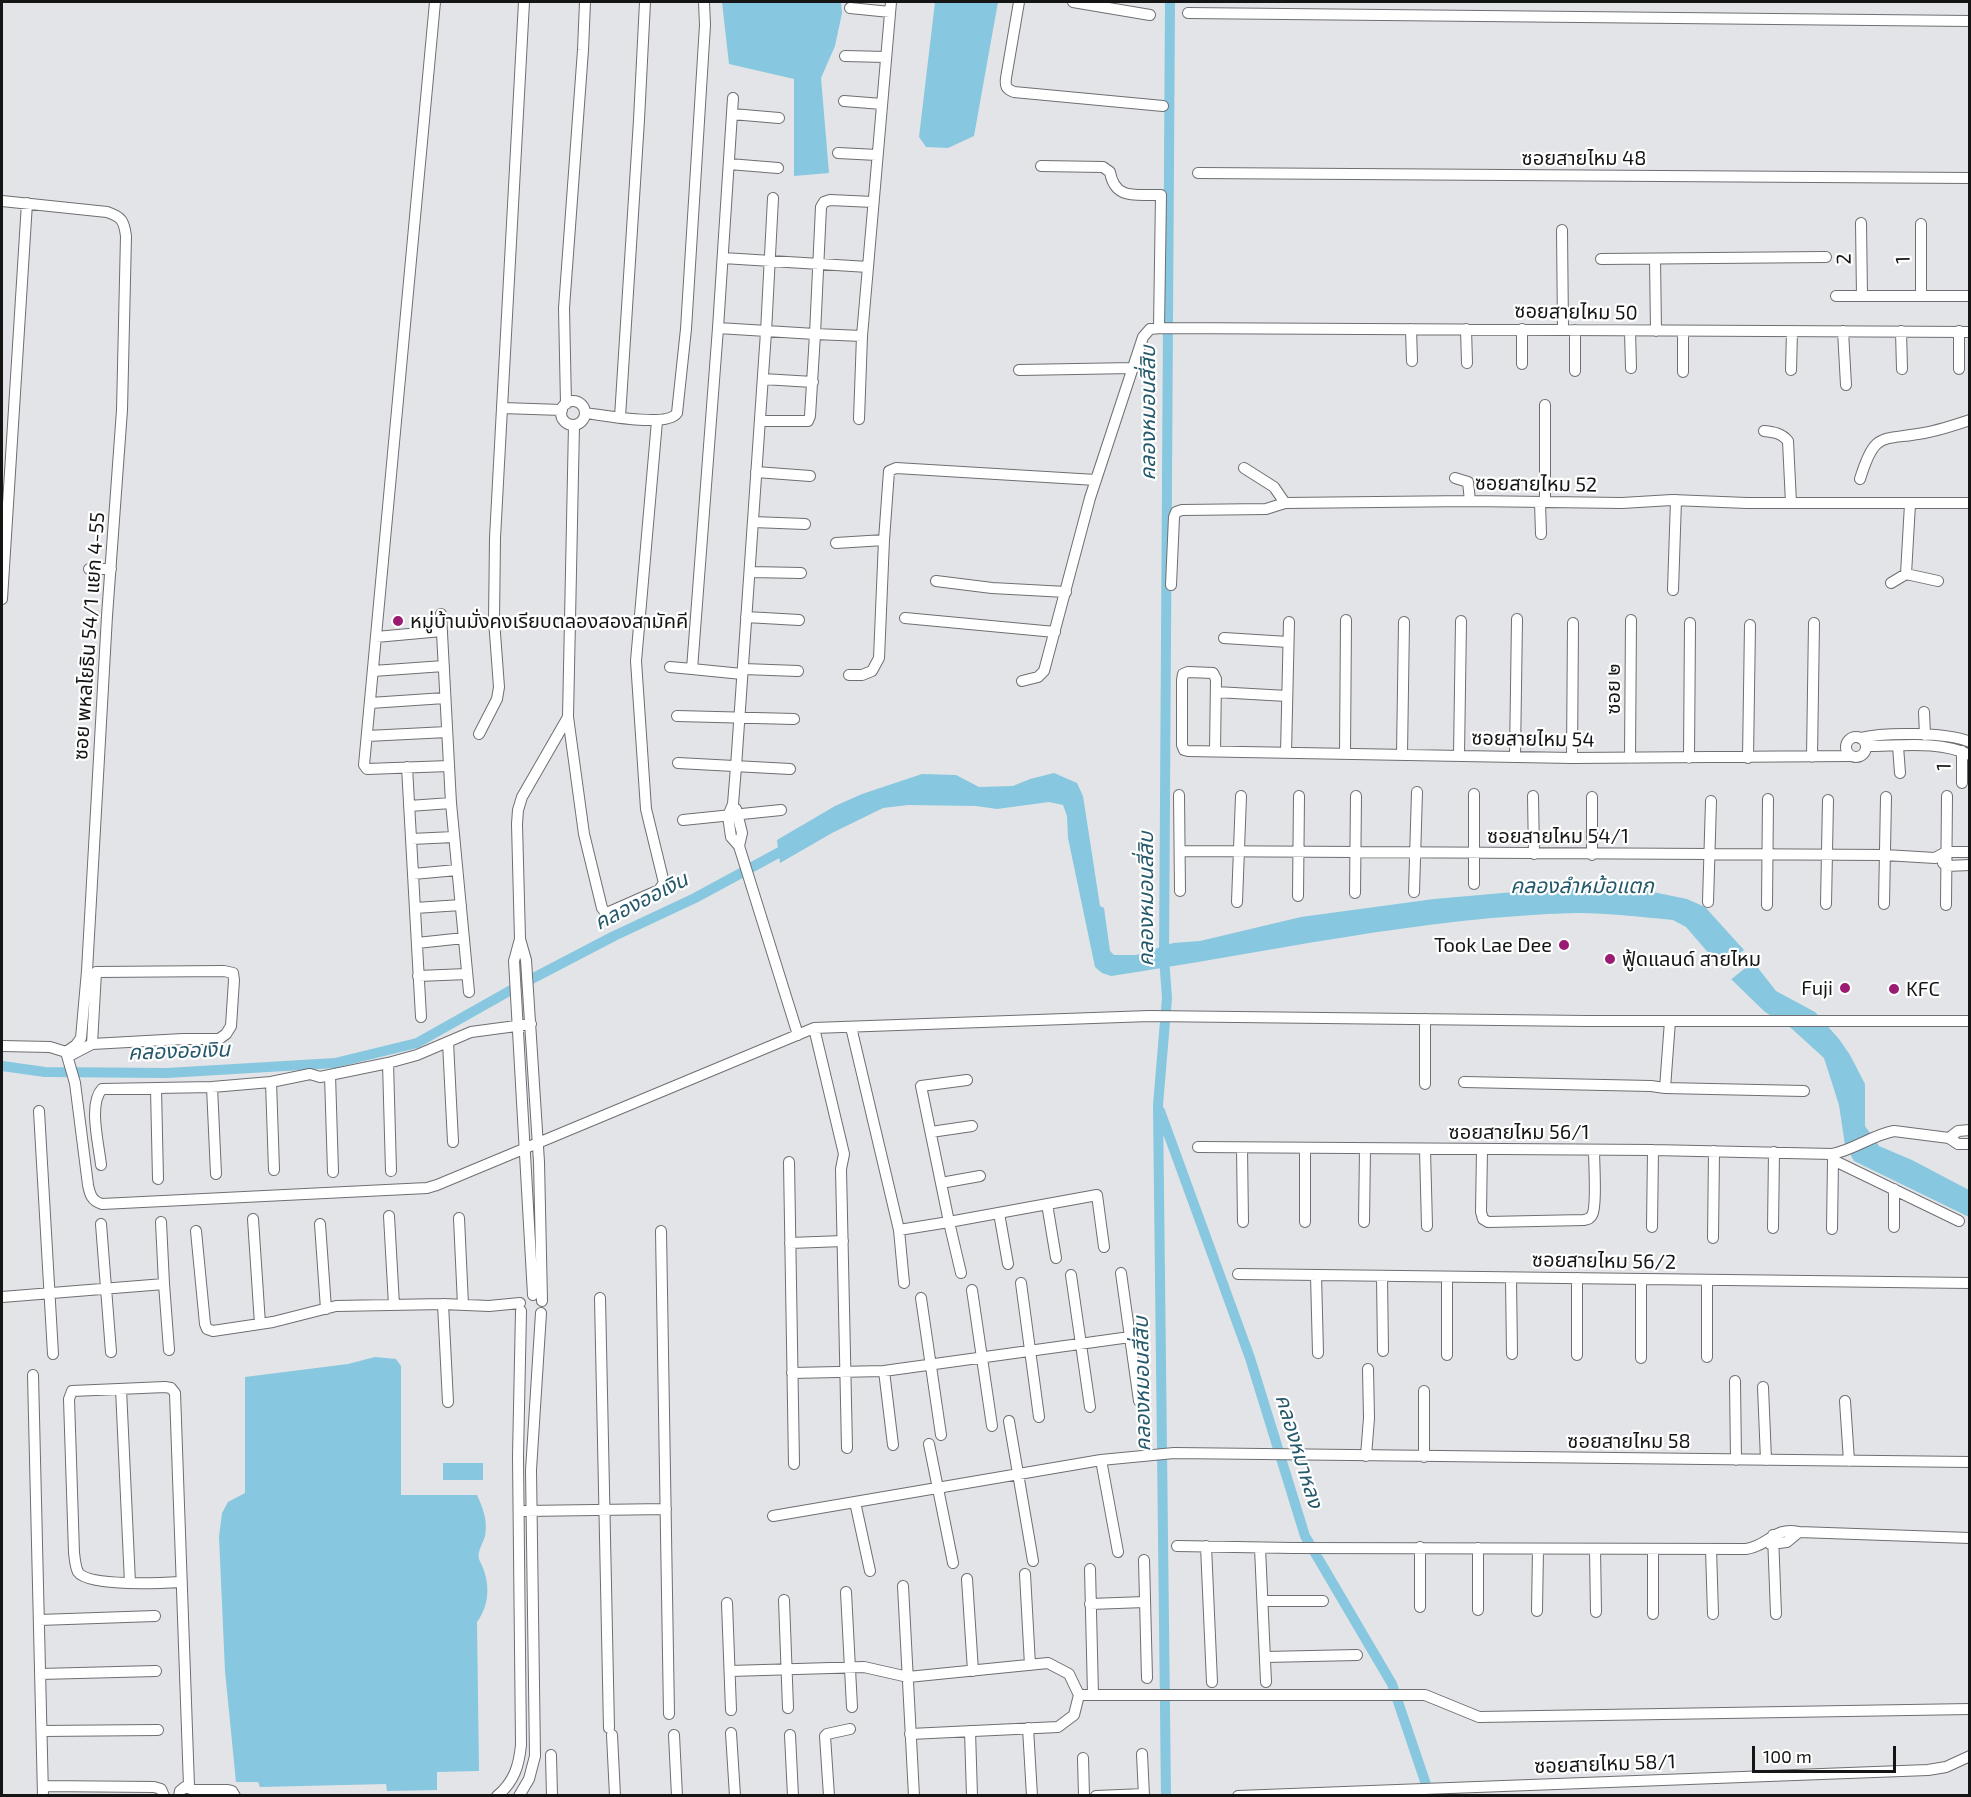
<!DOCTYPE html>
<html>
<head>
<meta charset="utf-8">
<style>
  body { margin:0 }
  #map { position:relative; width:1971px; height:1797px; overflow:hidden; background:#e3e4e7; font-family:"Exo 2",sans-serif }
  canvas { display:block }
  .frame { position:absolute; inset:0; border:3px solid #151516; pointer-events:none }
  .scale { position:absolute; left:1752px; top:1746px; width:144px; height:27px; box-sizing:border-box; border:3px solid #151516; border-top:0; padding-left:8px; font-size:18px; line-height:21px; white-space:nowrap; color:#151516; -webkit-text-stroke:4px #fff; paint-order:stroke }
</style>
</head>
<body>
<div id="map">
<canvas width="1971" height="1797"></canvas>
<div class="frame"></div>
<div class="scale">100 m</div>
</div>
<script>
const g = document.querySelector('canvas').getContext('2d');
g.lineJoin = 'round';
function fill(path, color) { g.fillStyle = color; g.fill(path, 'evenodd'); }
function strokePath(path, color, width, dash) { g.strokeStyle = color; g.lineWidth = width; g.lineCap = dash ? 'butt' : 'round'; g.setLineDash(dash || []); g.stroke(path); }
function drawText(font, color, halo, rows, align = 'center') {
  g.font = font + ' "Exo 2","Noto Sans Thai",sans-serif'; g.lineWidth = 4.5; g.setLineDash([]); g.textBaseline = 'middle'; g.strokeStyle = halo; g.fillStyle = color; for (const [text, x, y, turn = 0] of rows) {
    g.save(); g.translate(x, y); g.rotate((+turn || 0) * Math.PI / 180); g.textAlign = isNaN(turn) ? turn : align; if (halo) g.strokeText(text, 0, 0); g.fillText(text, 0, 0); g.restore();
  }
}
fill(new Path2D(`
  M 722,2 L 841,2 L 842,13 L 835,46 L 821,78 L 829,173 L 794,176 L 794,79 L 729,64 Z
  M 935,2 L 998,2 L 974,136 L 948,148 L 926,147 L 919,137 Z
  M 1054,773 L 1077,783 L 1083,796 L 1100,906 L 1104,908 L 1110,951 L 1114,955 L 1136,955 L 1173,943 L 1200,941 L 1301,917 L 1434,899 L 1560,888 L 1638,889 L 1687,899 L 1705,907 L 1744,950 L 1776,991 L 1815,1012 L 1839,1039 L 1850,1055 L 1865,1084 L 1865,1126 L 1879,1146 L 1912,1160 L 1969,1190 L 1969,1217 L 1854,1161 L 1845,1145 L 1839,1105 L 1824,1058 L 1791,1028 L 1765,1012 L 1731,979 L 1686,927 L 1673,920 C 1642,917 1609,913 1577,913 C 1420,917 1266,953 1111,976 L 1102,973 L 1095,967 L 1068,838 L 1067,816 L 1063,805 L 1049,802 L 997,809 L 976,806 L 908,805 L 883,808 L 832,833 L 780,863 L 777,840 L 835,806 L 862,794 L 922,774 L 956,775 L 979,787 L 1013,786 L 1030,779 Z
  M 375,1357 L 396,1359 L 401,1366 L 401,1495 L 477,1495 C 483,1508 488,1521 485,1536 C 483,1544 477,1551 479,1559 C 480,1562 482,1565 483,1568 C 490,1586 489,1606 477,1622 L 479,1771 L 437,1772 L 437,1790 L 387,1791 L 386,1784 L 260,1787 L 258,1782 L 236,1782 L 225,1671 L 219,1537 L 222,1513 L 228,1502 L 245,1493 L 245,1377 L 348,1364 Z
  M 443,1463 L 483,1463 L 483,1480 L 443,1480 Z`), '#87c7df');
fill(new Path2D(`
  M 1744,950 L 1753,962 L 1729,981 L 1720,969 Z`), '#e3e4e7');
strokePath(new Path2D(`
  M 2,1066 L 45,1072 L 167,1073 L 335,1063 L 417,1043 L 520,985 L 614,936 L 695,898 L 791,846
  M 1160,1111 L 1250,1358 L 1305,1536 L 1392,1684 L 1430,1796
  M 1166,1796 L 1158,1105 L 1167,998 L 1164,958 L 1170,2`), '#87c7df', 10);
const street = new Path2D(`
  M 435,2 L 364,765 L 367,769 L 449,766
  M 1019,2 L 1006,78 C 1005,86 1006,89 1014,92 L 1163,106
  M 1073,2 L 1150,15
  M 850,8 L 890,12
  M 1188,13 L 1970,21
  M 845,56 L 886,57
  M 844,101 L 882,104
  M 732,114 L 779,118
  M 838,153 L 877,155
  M 729,164 L 778,168
  M 1041,166 L 1103,167 L 1110,172 C 1115,201 1137,194 1161,195 L 1159,328
  M 1198,173 L 1970,178
  M 773,198 L 766,332 L 736,767 L 733,804 L 728,816 L 731,837 L 739,846 L 798,1035
  M 2,201 L 107,212 C 122,217 124,221 126,236 L 122,410 L 107,616 L 87,971 L 81,1038 L 76,1045 L 66,1052
  M 1861,223 L 1862,296
  M 1921,224 L 1921,295
  M 1562,230 L 1563,329
  M 723,258 L 868,267
  M 1601,259 L 1826,257
  M 1655,259 L 1656,331
  M 1836,296 L 1970,296
  M 718,328 L 733,98
  M 1411,329 L 1412,361
  M 1466,329 L 1467,363
  M 1630,331 L 1631,368
  M 1843,331 L 1846,385
  M 1901,331 L 1902,369
  M 1959,331 L 1959,369
  M 862,336 L 815,334 L 821,207 L 824,202 L 830,200 L 873,202
  M 1522,364 L 1522,329
  M 1019,370 L 1133,368
  M 1791,370 L 1792,331
  M 1575,371 L 1575,330
  M 1683,372 L 1683,331
  M 763,379 L 813,382
  M561 413a12 12 0 1 1 24 0a12 12 0 1 1-24 0Z
  M 566,404 L 564,308 L 583,50 L 585,2
  M 502,408 L 524,2
  M 585,413 C 603,415 667,428 677,413 L 686,329 L 705,25 L 704,2
  M 620,417 L 639,120 L 645,2
  M 859,419 L 862,336 L 891,2
  M 1764,431 C 1773,432 1782,433 1788,441 L 1791,503
  M 1244,468 L 1274,487 L 1285,503
  M 756,472 L 810,476
  M 1455,478 L 1468,482 L 1470,501
  M 1860,479 C 1875,430 1881,441 1924,433 C 1940,430 1955,425 1970,420
  M 1540,502 L 1541,534
  M 1545,502 L 1545,405
  M 753,522 L 805,524
  M 836,543 L 884,540
  M 89,569 L 111,569
  M 750,572 L 801,573
  M 1906,574 L 1938,581
  M 936,581 L 992,588 L 1066,592
  M 1891,583 L 1906,574 L 1910,504
  M 1171,585 L 1174,517 L 1176,512 L 1182,510 L 1266,509 L 1285,503 L 1470,501 L 1622,503 L 1672,500 L 1747,503 L 1970,503
  M 1673,590 L 1676,500
  M 2,599 L 27,203
  M 441,614 L 451,803 L 469,992
  M 746,617 L 799,620
  M 905,618 L 1055,632
  M 376,637 L 442,631
  M 1224,638 L 1288,642
  M 670,667 L 692,669
  M 743,669 L 798,671
  M 373,671 L 444,666
  M 742,674 L 692,669 L 718,328 L 815,334 L 810,416 L 808,421 L 760,421
  M 849,675 L 862,675 L 872,671 L 879,658 L 884,540 L 889,471 L 896,468 L 1096,480
  M 1022,681 L 1038,677 L 1044,671 L 1090,498 L 1143,337 L 1150,329 L 1161,328 L 1970,332
  M 1216,692 L 1287,696
  M 370,703 L 445,698
  M 1924,712 L 1925,735
  M 677,716 L 794,719
  M 568,717 L 584,834 L 602,908 L 605,912 L 609,912 L 659,890 L 664,883 L 646,809 L 636,661 L 657,421
  M 479,734 L 497,699 L 499,687 L 494,620 L 495,538 L 502,408 L 562,410
  M 367,736 L 447,732
  M1846 747a10 10 0 1 1 20 0a10 10 0 1 1-20 0Z
  M 1860,738 C 1884,732 1947,732 1970,742
  M 1867,746 C 1900,746 1939,740 1970,755
  M 1898,746 L 1900,773
  M 1215,751 L 1216,679 L 1213,673 L 1188,672 L 1183,674 L 1182,680 L 1182,745 L 1184,750 L 1188,751 L 1572,758 L 1850,756
  M 1286,753 L 1289,622
  M 1345,753 L 1346,620
  M 1402,754 L 1404,622
  M 1459,755 L 1461,621
  M 1515,756 L 1517,619
  M 1812,757 L 1814,623
  M 1572,758 L 1573,623
  M 1630,758 L 1631,620
  M 1689,758 L 1690,623
  M 1748,758 L 1750,625
  M 678,763 L 790,769
  M 407,767 L 421,1017
  M 1962,783 L 1962,751
  M 1179,795 L 1180,891
  M 1533,796 L 1534,854
  M 409,806 L 451,803
  M 736,809 L 742,833 L 739,846
  M 683,820 L 781,810
  M 411,839 L 454,837
  M 1180,851 L 1885,855 L 1935,858 L 1946,852 L 1970,852
  M 1592,855 L 1592,797
  M 1943,863 L 1946,866 L 1970,865
  M 413,874 L 457,870
  M 1474,884 L 1474,794
  M 1414,892 L 1417,792
  M 1355,893 L 1356,796
  M 1298,896 L 1299,796
  M 1237,902 L 1241,796
  M 1708,902 L 1711,801
  M 1826,904 L 1828,800
  M 1884,904 L 1886,797
  M 1767,905 L 1768,799
  M 1946,905 L 1947,796
  M 415,908 L 461,905
  M 520,939 L 526,960 L 539,1162 L 542,1301
  M 417,943 L 464,938
  M 418,976 L 467,974
  M 851,1027 L 899,1230 L 904,1283
  M 814,1028 L 844,1154 L 841,1169 L 847,1448
  M 448,1042 L 453,1142
  M 2,1046 L 50,1047 L 66,1052 L 75,1083 L 88,1185 C 90,1195 92,1201 102,1204 L 427,1188 L 437,1185 L 814,1028 L 1149,1016 L 1587,1021 L 1970,1021
  M 71,1055 L 92,1044 L 183,1039 L 219,1039 L 226,1034 L 231,1026 L 234,980 L 233,973 L 224,971 L 96,972 L 92,1044
  M 388,1063 L 391,1171
  M 330,1075 L 333,1172
  M 271,1082 L 274,1170
  M 1464,1082 L 1651,1086 L 1665,1088 L 1670,1021
  M 1425,1084 L 1425,1019
  M 212,1087 L 216,1174
  M 1665,1088 L 1804,1091
  M 156,1089 L 158,1179
  M 39,1111 L 53,1354
  M 931,1132 L 972,1126
  M 1949,1138 L 1958,1131 L 1970,1130
  M 1198,1147 L 1653,1150 L 1832,1154 C 1854,1150 1872,1135 1894,1131 L 1949,1138 L 1958,1144 L 1970,1144
  M 1242,1148 L 1243,1222
  M 1305,1148 L 1305,1222
  M 1425,1150 L 1427,1226
  M 1482,1150 L 1481,1212 L 1483,1219 L 1488,1222 L 1584,1220 C 1588,1219 1590,1219 1592,1215 C 1597,1207 1594,1162 1594,1150
  M 1832,1154 L 1833,1160 L 1832,1229
  M 1833,1160 L 1959,1221
  M 789,1162 L 794,1464
  M 101,1165 C 99,1145 88,1104 102,1089 L 212,1087 L 271,1082 L 310,1074 L 320,1077 L 388,1063 L 417,1055 L 471,1032 L 531,1024
  M 941,1183 L 980,1176
  M 1894,1189 L 1894,1227
  M 1047,1204 L 1056,1258
  M 999,1213 L 1008,1264
  M 389,1216 L 394,1305
  M 459,1218 L 463,1305
  M 253,1219 L 260,1324
  M 161,1222 L 164,1284
  M 1364,1222 L 1365,1149
  M 101,1224 L 111,1352
  M 320,1224 L 326,1309
  M 1652,1227 L 1653,1150
  M 1773,1228 L 1774,1152
  M 899,1230 L 949,1222 L 921,1086 L 967,1080
  M 196,1231 L 205,1324 L 207,1329 L 213,1331 L 273,1322 L 336,1306 L 443,1304 L 489,1306 L 520,1303
  M 661,1231 L 669,1714
  M 1713,1238 L 1714,1151
  M 790,1243 L 843,1241
  M 961,1273 L 949,1222 L 1097,1195 L 1104,1247
  M 1121,1273 L 1139,1401
  M 1238,1274 L 1970,1283
  M 1071,1275 L 1090,1407
  M 1316,1275 L 1318,1353
  M 1382,1276 L 1383,1351
  M 1447,1277 L 1447,1355
  M 1511,1278 L 1512,1354
  M 1577,1278 L 1577,1355
  M 1021,1283 L 1039,1417
  M 972,1290 L 992,1426
  M 533,1295 L 514,961 L 520,939 L 517,824 L 518,810 L 522,797 L 568,717 L 574,425
  M 2,1297 L 164,1284 L 169,1350
  M 600,1298 L 609,1728
  M 921,1298 L 941,1435
  M 443,1304 L 448,1402
  M 1707,1357 L 1707,1280
  M 1641,1358 L 1641,1279
  M 884,1371 L 893,1445
  M 792,1373 L 884,1371 L 1130,1337
  M 33,1375 L 43,1796
  M 1735,1381 L 1736,1460
  M 1763,1387 L 1766,1460
  M 121,1389 L 130,1583
  M 1845,1401 L 1849,1461
  M 1009,1421 L 1033,1561
  M 929,1444 L 953,1563
  M 1366,1456 L 1369,1418 L 1368,1369
  M 1424,1457 L 1424,1391
  M 1101,1460 L 1118,1552
  M 855,1502 L 870,1571
  M 525,1511 L 666,1509
  M 773,1516 L 1101,1460 L 1174,1453 L 1970,1462
  M 1773,1535 L 1776,1614
  M 1770,1544 L 1787,1542 L 1799,1532
  M 1177,1546 L 1293,1548 L 1746,1549 C 1769,1546 1774,1526 1799,1532 L 1970,1538
  M 1206,1546 L 1212,1682
  M 1420,1547 L 1420,1607
  M 1260,1548 L 1266,1682
  M 1595,1549 L 1596,1612
  M 1653,1549 L 1653,1614
  M 1711,1549 L 1713,1614
  M 1144,1560 L 1147,1678
  M 1090,1569 L 1093,1695
  M 1025,1574 L 1030,1665
  M 967,1579 L 973,1671
  M 181,1582 C 163,1583 88,1587 78,1572 C 75,1566 75,1559 74,1553 L 69,1399 L 72,1391 L 165,1387 L 171,1388 L 175,1393 L 189,1786
  M 903,1586 L 914,1796
  M 846,1592 L 852,1707
  M 784,1600 L 788,1708
  M 1263,1601 L 1323,1601
  M 727,1603 L 731,1710
  M 1090,1604 L 1145,1602
  M 1478,1610 L 1478,1548
  M 1537,1611 L 1538,1549
  M 39,1620 L 155,1616
  M 1265,1657 L 1357,1655
  M 730,1671 L 864,1667 L 908,1677 L 1048,1663 L 1069,1674 L 1079,1695 L 1074,1715 L 1058,1727 L 910,1734
  M 40,1674 L 156,1671
  M 1079,1695 L 1425,1695 L 1479,1717 L 1970,1709
  M 1028,1728 L 1032,1796
  M 42,1731 L 158,1730
  M 970,1731 L 972,1796
  M 731,1733 L 735,1796
  M 612,1735 L 615,1796
  M 674,1735 L 677,1796
  M 790,1735 L 793,1796
  M 1142,1754 L 1144,1796
  M 551,1755 L 552,1796
  M 1083,1758 L 1084,1796
  M 43,1786 L 154,1787 L 161,1789 L 164,1796
  M 195,1790 L 228,1790 L 232,1791 L 235,1796
  M 179,1796 L 180,1791 L 185,1787 L 194,1790
  M 497,1796 C 514,1782 519,1766 521,1745 L 518,1456 L 521,1311
  M 519,1796 L 529,1779 L 535,1756 L 531,1470 L 541,1313
  M 829,1796 L 825,1736 L 827,1734 L 850,1729
  M 1096,1796 L 1144,1794
  M 1238,1796 L 1928,1770 L 1946,1767 L 1970,1756`);
strokePath(street, '#6e6f72', 12);
strokePath(street, '#fff', 10);
for (const [x, y, r, color] of [
  [398,621,6,"#991b72"],
  [1564,945,6,"#991b72"],
  [1610,959,6,"#991b72"],
  [1845,988,6,"#991b72"],
  [1894,989,6,"#991b72"]
]) { const dot = new Path2D(); dot.arc(x, y, r, 0, 2 * Math.PI); g.fillStyle = color; g.fill(dot); strokePath(dot, '#fff', 2); }
drawText('20px', '#151516', '#fff', [
  ["ซอยสายไหม 48",1584,158],
  ["2",1844,259,-91],
  ["1",1903,260,-91],
  ["ซอยสายไหม 50",1576,312,1],
  ["ซอยสายไหม 52",1536,484,1],
  ["ซอย พหลโยธิน 54/1 แยก 4-55",89,636,-86],
  ["ซอย ๒",1613,689,-90],
  ["ซอยสายไหม 54",1533,739,1],
  ["1",1944,767,-89],
  ["ซอยสายไหม 54/1",1558,836],
  ["ซอยสายไหม 56/1",1519,1132],
  ["ซอยสายไหม 56/2",1604,1261,1],
  ["ซอยสายไหม 58",1629,1441],
  ["ซอยสายไหม 58/1",1605,1764,-2]
]);
drawText('20px', '#151516', '#fff', [
  ["หมู่บ้านมั่งคงเรียบตลองสองสามัคคี",410,621],
  ["Took Lae Dee",1552,945,"right"],
  ["ฟู้ดแลนด์ สายไหม",1622,959],
  ["Fuji",1833,988,"right"],
  ["KFC",1906,989]
], 'left');
drawText('italic 21px', '#24586a', '#fff', [
  ["คลองหมอนสี่สิบ",1148,413,-90],
  ["คลองลำหม้อแตก",1582,886],
  ["คลองหมอนสี่สิบ",1146,899,-90],
  ["คลองออเงิน",641,901,-27],
  ["คลองออเงิน",179,1051,-2],
  ["คลองหมอนสี่สิบ",1142,1384,-91],
  ["คลองหมาหลง",1299,1451,73]
]);
</script>
</body>
</html>
